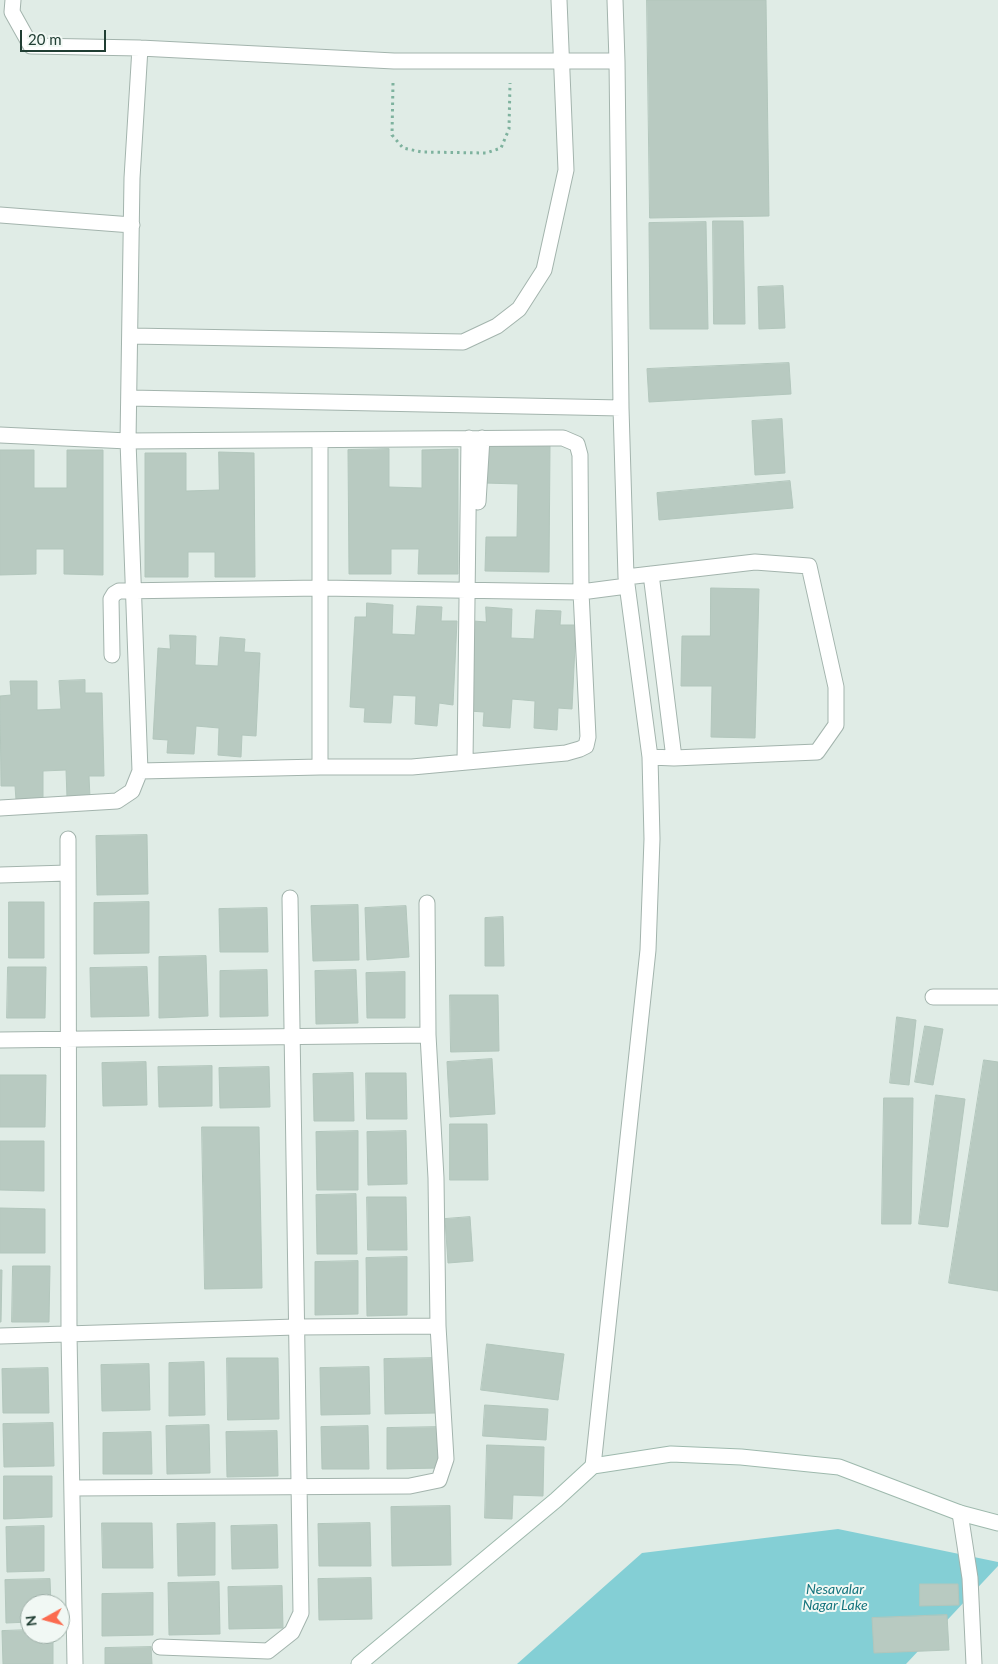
<!DOCTYPE html>
<html>
<head>
<meta charset="utf-8">
<style>
  body { margin:0 }
  #map { position:relative; width:998px; height:1664px; overflow:hidden; background:#e0ece6; font-family:Lato,sans-serif }
  canvas { display:block }
  .north { position:absolute; left:20px; top:1594px; width:50px; height:50px; box-sizing:border-box; background:#f1f8f4; border:1px solid #9daea7; border-radius:50%; rotate:263deg; font-size:14px; font-weight:700; line-height:20px; text-align:center; color:#203e33 }
  .north::after { content:''; display:block; margin:auto; width:18px; height:22px; background:#fb6b4f; clip-path:polygon(50% 0,100% 100%,50% 72%,0 100%) }
  .scale { position:absolute; left:20px; top:30px; width:86px; height:22px; box-sizing:border-box; border:2px solid #203e33; border-top:0; padding-left:6px; font-size:15px; line-height:18px; white-space:nowrap; color:#203e33; -webkit-text-stroke:4px #f1f8f4; paint-order:stroke }
</style>
</head>
<body>
<div id="map">
<canvas width="998" height="1664"></canvas>
<div class="north">N</div>
<div class="scale">20 m</div>
</div>
<script>
const g = document.querySelector('canvas').getContext('2d');
g.lineJoin = 'round';
function fill(path, color) { g.fillStyle = color; g.fill(path, 'evenodd'); }
function strokePath(path, color, width, dash) { g.strokeStyle = color; g.lineWidth = width; g.lineCap = dash ? 'butt' : 'round'; g.setLineDash(dash || []); g.stroke(path); }
function drawText(font, color, halo, rows, align = 'center') {
  g.font = font + ' Lato,sans-serif'; g.lineWidth = 4; g.setLineDash([]); g.textBaseline = 'middle'; g.strokeStyle = halo; g.fillStyle = color; for (const [text, x, y, turn = 0] of rows) {
    g.save(); g.translate(x, y); g.rotate((+turn || 0) * Math.PI / 180); g.textAlign = isNaN(turn) ? turn : align; if (halo) g.strokeText(text, 0, 0); g.fillText(text, 0, 0); g.restore();
  }
}
fill(new Path2D(`
  M 838,1529 L 998,1562 L 998,1566 L 906,1664 L 517,1664 L 642,1553 Z`), '#84cfd5');
const building = new Path2D(`
  M 647,0 L 766,0 L 769,216 L 650,218 Z
  M 713,221 L 743,221 L 745,324 L 714,324 Z
  M 706,222 L 708,329 L 650,329 L 649,223 Z
  M 783,286 L 785,328 L 759,329 L 758,287 Z
  M 789,363 L 791,394 L 649,402 L 647,369 Z
  M 782,419 L 785,473 L 755,475 L 752,421 Z
  M 485,444 L 550,445 L 549,572 L 485,571 L 486,537 L 517,537 L 518,484 L 485,483 Z
  M 389,449 L 389,487 L 422,488 L 422,450 L 458,449 L 458,574 L 418,574 L 419,549 L 391,549 L 391,574 L 349,574 L 348,450 Z
  M 0,450 L 34,450 L 34,488 L 67,488 L 67,450 L 103,450 L 103,575 L 64,574 L 64,549 L 36,549 L 36,574 L 0,575 Z
  M 219,452 L 254,453 L 255,577 L 215,577 L 215,552 L 188,552 L 188,577 L 145,577 L 145,453 L 186,453 L 186,491 L 219,490 Z
  M 790,481 L 793,508 L 659,520 L 657,493 Z
  M 711,588 L 759,589 L 755,738 L 711,737 L 712,686 L 681,686 L 682,636 L 710,636 Z
  M 367,603 L 393,605 L 392,634 L 415,635 L 417,606 L 442,607 L 441,621 L 457,621 L 453,705 L 439,703 L 437,726 L 415,724 L 416,696 L 393,695 L 391,723 L 364,722 L 365,708 L 350,707 L 355,617 L 366,617 Z
  M 486,607 L 512,609 L 511,638 L 534,639 L 536,610 L 561,611 L 560,625 L 576,625 L 572,709 L 558,708 L 557,730 L 534,728 L 535,701 L 512,699 L 510,728 L 483,726 L 484,712 L 469,711 L 474,621 L 486,622 Z
  M 170,635 L 196,636 L 195,665 L 218,666 L 220,637 L 245,639 L 244,652 L 260,653 L 256,736 L 242,735 L 241,757 L 218,755 L 219,728 L 196,726 L 194,754 L 167,753 L 168,740 L 153,739 L 158,648 L 170,649 Z
  M 85,680 L 85,693 L 102,693 L 104,776 L 89,776 L 90,798 L 67,798 L 66,770 L 43,771 L 43,799 L 16,800 L 15,786 L 1,786 L 0,696 L 11,695 L 10,681 L 37,681 L 37,710 L 61,709 L 59,681 Z
  M 147,835 L 148,894 L 97,895 L 96,836 Z
  M 9,902 L 44,902 L 44,958 L 9,958 Z
  M 149,902 L 149,953 L 94,954 L 94,903 Z
  M 358,905 L 359,960 L 313,961 L 311,906 Z
  M 406,906 L 409,957 L 367,960 L 365,908 Z
  M 267,908 L 268,952 L 220,952 L 219,909 Z
  M 503,917 L 504,966 L 485,966 L 485,918 Z
  M 206,956 L 208,1016 L 159,1018 L 159,957 Z
  M 8,967 L 46,967 L 45,1018 L 7,1018 Z
  M 147,967 L 149,1016 L 91,1017 L 90,968 Z
  M 267,970 L 268,1016 L 220,1017 L 220,971 Z
  M 356,970 L 358,1023 L 316,1024 L 315,971 Z
  M 405,972 L 405,1018 L 367,1018 L 366,973 Z
  M 450,995 L 498,995 L 499,1051 L 451,1052 Z
  M 897,1017 L 916,1020 L 909,1085 L 890,1083 Z
  M 925,1026 L 943,1029 L 933,1085 L 915,1082 Z
  M 492,1059 L 495,1114 L 450,1117 L 447,1062 Z
  M 984,1060 L 998,1062 L 998,1291 L 949,1283 Z
  M 146,1062 L 147,1105 L 103,1106 L 102,1063 Z
  M 212,1066 L 212,1106 L 159,1107 L 158,1067 Z
  M 269,1067 L 270,1107 L 220,1108 L 219,1068 Z
  M 353,1073 L 354,1121 L 314,1121 L 313,1074 Z
  M 366,1073 L 406,1073 L 407,1119 L 367,1119 Z
  M 0,1075 L 46,1075 L 45,1127 L 0,1127 Z
  M 936,1095 L 965,1099 L 948,1227 L 919,1224 Z
  M 884,1098 L 913,1098 L 911,1224 L 882,1224 Z
  M 450,1124 L 487,1124 L 488,1180 L 450,1180 Z
  M 202,1127 L 259,1127 L 262,1288 L 205,1289 Z
  M 358,1131 L 358,1190 L 317,1190 L 316,1132 Z
  M 406,1131 L 407,1184 L 368,1185 L 367,1132 Z
  M 0,1141 L 44,1141 L 44,1191 L 0,1190 Z
  M 356,1194 L 357,1254 L 317,1254 L 316,1195 Z
  M 367,1197 L 406,1197 L 407,1250 L 368,1250 Z
  M 0,1208 L 45,1209 L 45,1253 L 0,1253 Z
  M 470,1217 L 473,1261 L 448,1263 L 445,1219 Z
  M 407,1257 L 407,1315 L 367,1316 L 366,1258 Z
  M 358,1261 L 358,1314 L 315,1315 L 315,1262 Z
  M 13,1266 L 50,1266 L 49,1322 L 12,1322 Z
  M 0,1270 L 2,1270 L 1,1322 L 0,1322 Z
  M 487,1344 L 564,1354 L 558,1400 L 481,1390 Z
  M 227,1358 L 278,1358 L 279,1419 L 228,1420 Z
  M 436,1358 L 437,1413 L 385,1414 L 384,1359 Z
  M 204,1362 L 205,1415 L 169,1416 L 169,1363 Z
  M 149,1364 L 150,1410 L 102,1411 L 101,1365 Z
  M 369,1367 L 370,1414 L 321,1415 L 320,1368 Z
  M 48,1368 L 49,1413 L 3,1413 L 2,1369 Z
  M 485,1405 L 548,1409 L 546,1440 L 483,1436 Z
  M 53,1423 L 54,1466 L 4,1467 L 3,1424 Z
  M 209,1425 L 210,1473 L 167,1474 L 166,1426 Z
  M 368,1426 L 369,1469 L 322,1469 L 321,1427 Z
  M 440,1427 L 441,1468 L 387,1469 L 387,1428 Z
  M 277,1431 L 278,1476 L 227,1477 L 226,1432 Z
  M 151,1432 L 152,1474 L 103,1474 L 103,1433 Z
  M 487,1445 L 544,1447 L 543,1496 L 513,1495 L 512,1519 L 485,1518 Z
  M 4,1476 L 52,1476 L 52,1517 L 4,1519 Z
  M 450,1506 L 451,1565 L 392,1566 L 391,1507 Z
  M 102,1523 L 152,1523 L 153,1568 L 103,1568 Z
  M 215,1523 L 215,1575 L 178,1576 L 177,1524 Z
  M 370,1523 L 371,1566 L 319,1566 L 318,1524 Z
  M 277,1525 L 278,1568 L 232,1569 L 231,1526 Z
  M 44,1526 L 44,1571 L 7,1572 L 6,1527 Z
  M 371,1578 L 372,1619 L 319,1620 L 318,1579 Z
  M 50,1579 L 51,1604 L 30,1604 L 30,1622 L 6,1623 L 5,1580 Z
  M 219,1582 L 220,1634 L 169,1635 L 168,1583 Z
  M 920,1584 L 958,1584 L 959,1605 L 920,1606 Z
  M 282,1586 L 283,1628 L 229,1629 L 228,1587 Z
  M 153,1593 L 153,1635 L 102,1636 L 102,1594 Z
  M 947,1615 L 949,1650 L 874,1653 L 872,1618 Z
  M 30,1630 L 30,1634 L 53,1634 L 53,1664 L 3,1664 L 2,1631 Z
  M 151,1647 L 152,1664 L 105,1664 L 105,1648 Z`);
fill(building, '#b8cac1');
strokePath(building, '#b2c6bc', 1);
const street = new Path2D(`
  M 13,0 L 12,12 L 31,46 L 140,48 L 394,61 L 617,61
  M 140,48 L 132,178 L 128,441 L 140,771
  M 0,215 L 132,225
  M 131,336 L 463,342 L 497,326 L 519,309 L 544,270 L 566,170 L 559,0
  M 130,398 L 621,408
  M 0,435 L 128,441 L 551,438 L 563,438 L 577,444 L 580,455 L 581,592 L 320,588 L 119,591 L 114,594 L 111,599 L 112,655
  M 478,502 L 482,438
  M 651,574 L 674,758
  M 626,577 L 755,562 L 809,566 L 836,687 L 836,725 L 817,752 L 674,758 L 650,757
  M 465,762 L 469,438
  M 320,767 L 320,440
  M 0,808 L 117,801 L 132,791 L 140,771 L 320,767 L 412,767 L 566,753 L 580,749 L 586,746 L 588,737 L 581,592 L 627,586
  M 68,839 L 69,1334 L 75,1664
  M 0,875 L 68,873
  M 933,997 L 998,997
  M 0,1040 L 428,1035
  M 0,1336 L 296,1327 L 438,1326
  M 593,1466 L 648,950 L 652,839 L 650,757 L 626,577 L 621,408 L 617,61 L 615,0
  M 72,1488 L 410,1486 L 439,1480 L 446,1459 L 438,1326 L 436,1178 L 428,1035 L 427,903
  M 960,1513 L 970,1578 L 974,1664
  M 160,1647 L 268,1651 L 292,1632 L 301,1613 L 290,898`);
const secondary = new Path2D(`
  M 359,1664 L 556,1500 L 593,1466 L 671,1454 L 741,1457 L 839,1467 L 960,1513 L 998,1523`);
strokePath(street, '#a3b4ad', 17);
strokePath(secondary, '#9eb9ad', 17);
strokePath(new Path2D(`
  M 393,83 L 392,135 L 403,148 L 422,152 L 486,153 L 501,148 L 509,129 L 510,83`), '#7eb29e', 3, [2.5, 4]);
strokePath(street, '#fff', 15);
strokePath(secondary, '#fff', 15);
drawText('italic 14px', '#16757e', '#f1f8f4', [
  ["Nesavalar",835,1589],
  ["Nagar Lake",835,1605]
]);
</script>
</body>
</html>
